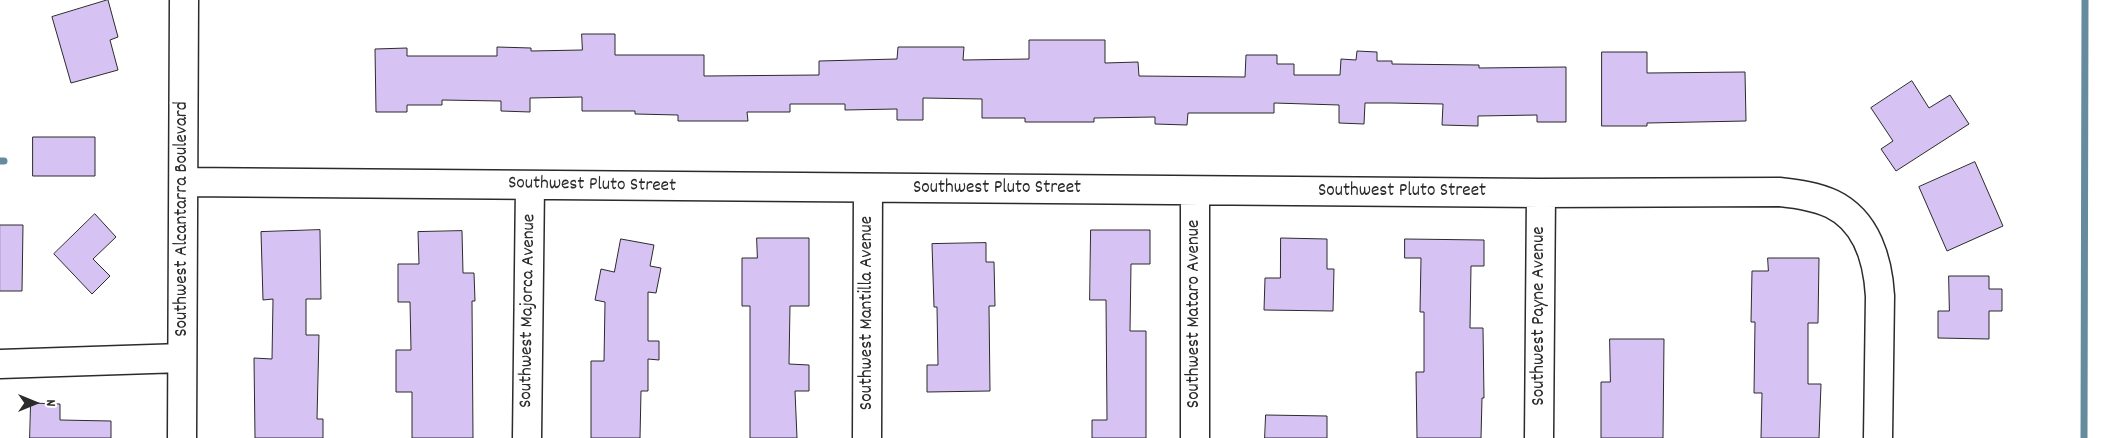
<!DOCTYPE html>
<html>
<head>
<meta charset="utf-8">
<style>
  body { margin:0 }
  #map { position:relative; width:2110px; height:438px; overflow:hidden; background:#fff; font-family:Dekko,sans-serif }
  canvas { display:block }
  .north { position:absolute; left:10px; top:378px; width:50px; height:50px; -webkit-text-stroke:4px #fff; paint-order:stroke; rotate:90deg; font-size:14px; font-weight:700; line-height:20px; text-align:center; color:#2b2b2b }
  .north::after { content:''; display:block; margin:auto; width:18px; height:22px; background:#2b2b2b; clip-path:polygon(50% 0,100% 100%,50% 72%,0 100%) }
</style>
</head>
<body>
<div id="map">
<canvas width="2110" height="438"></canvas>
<div class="north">N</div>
</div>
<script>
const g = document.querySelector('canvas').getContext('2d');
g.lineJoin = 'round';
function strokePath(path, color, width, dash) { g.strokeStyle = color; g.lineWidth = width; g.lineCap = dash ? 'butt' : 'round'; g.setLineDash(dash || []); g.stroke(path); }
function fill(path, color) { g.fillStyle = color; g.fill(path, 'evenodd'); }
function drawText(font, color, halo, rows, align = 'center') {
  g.font = font + ' Dekko,sans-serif'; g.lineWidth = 4.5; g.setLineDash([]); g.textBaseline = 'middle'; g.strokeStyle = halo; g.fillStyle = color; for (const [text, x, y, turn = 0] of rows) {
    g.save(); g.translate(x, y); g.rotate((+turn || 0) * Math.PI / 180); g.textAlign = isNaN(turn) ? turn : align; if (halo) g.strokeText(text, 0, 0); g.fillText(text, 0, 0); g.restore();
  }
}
strokePath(new Path2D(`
  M 0,161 L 4,161
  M 2084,438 L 2085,0`), '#648c9e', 7);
const building = new Path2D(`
  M 108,0 L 118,37 L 110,40 L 118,70 L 71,83 L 52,17 Z
  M 582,34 L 615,34 L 615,55 L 704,55 L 704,76 L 819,75 L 819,61 L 897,59 L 898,47 L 964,47 L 963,60 L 1029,59 L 1029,40 L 1105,40 L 1105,63 L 1138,62 L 1139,76 L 1245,77 L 1246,55 L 1277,55 L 1277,64 L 1294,64 L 1294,75 L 1340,75 L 1341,59 L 1356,60 L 1357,51 L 1377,52 L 1377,61 L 1392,61 L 1392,64 L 1479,65 L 1479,68 L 1566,67 L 1566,122 L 1537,122 L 1537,115 L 1478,116 L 1478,126 L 1442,125 L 1443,104 L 1391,103 L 1365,103 L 1364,124 L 1339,123 L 1339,105 L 1274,103 L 1274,113 L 1188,113 L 1187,125 L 1155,124 L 1155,117 L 1094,118 L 1094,122 L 1025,122 L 1025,118 L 982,118 L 982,99 L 923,98 L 923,120 L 897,120 L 897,109 L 845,110 L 845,104 L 790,104 L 790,112 L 747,112 L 748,121 L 678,121 L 678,115 L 635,114 L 635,111 L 582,111 L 582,97 L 530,98 L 530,112 L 501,111 L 501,101 L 442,100 L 442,105 L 407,105 L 407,112 L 376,112 L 375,49 L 407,48 L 407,56 L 497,56 L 497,47 L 531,48 L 531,51 L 582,50 Z
  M 1602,52 L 1647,52 L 1647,73 L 1745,72 L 1746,121 L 1647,123 L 1647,126 L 1602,126 Z
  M 1912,81 L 1929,108 L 1950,95 L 1969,124 L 1896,171 L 1881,149 L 1893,141 L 1871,108 Z
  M 33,137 L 95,137 L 95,176 L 33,176 Z
  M 1975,162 L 2003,226 L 1947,251 L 1919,187 Z
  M 95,214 L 116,237 L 93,259 L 110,276 L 92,294 L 54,254 Z
  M 0,225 L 23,225 L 22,291 L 0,291 Z
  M 320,230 L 321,299 L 306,299 L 306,335 L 319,335 L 317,419 L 323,419 L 323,438 L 255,438 L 254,358 L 272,359 L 273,299 L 263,300 L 261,232 Z
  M 1091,230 L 1150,230 L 1150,264 L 1131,264 L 1130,331 L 1146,331 L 1146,438 L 1092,438 L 1092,420 L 1107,420 L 1106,300 L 1090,300 Z
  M 462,231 L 463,273 L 474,273 L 475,301 L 472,301 L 473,438 L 412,438 L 412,392 L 396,392 L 396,350 L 411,350 L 410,302 L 398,302 L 398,264 L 419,264 L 418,232 Z
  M 757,238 L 809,238 L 809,306 L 790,306 L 789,364 L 809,365 L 809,391 L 795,391 L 797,438 L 750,438 L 750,306 L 742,306 L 742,258 L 757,258 Z
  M 1281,238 L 1327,239 L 1327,269 L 1334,269 L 1333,311 L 1264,310 L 1265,278 L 1280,278 Z
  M 621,239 L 654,245 L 650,266 L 661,268 L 656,293 L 648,292 L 648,341 L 659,341 L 659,360 L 648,359 L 648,391 L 641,391 L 640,438 L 591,438 L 591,361 L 604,361 L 605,302 L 595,300 L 601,269 L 614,272 Z
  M 1405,239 L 1484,240 L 1484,266 L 1471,266 L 1470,328 L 1483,328 L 1484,398 L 1482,398 L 1481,438 L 1417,438 L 1416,372 L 1424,372 L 1424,312 L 1420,312 L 1421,258 L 1405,258 Z
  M 986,243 L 986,262 L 994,262 L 995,306 L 989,306 L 990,391 L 927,392 L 927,365 L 938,365 L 937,307 L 934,307 L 932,244 Z
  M 1768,258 L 1819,258 L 1818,323 L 1808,323 L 1808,384 L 1821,384 L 1819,438 L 1761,438 L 1762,393 L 1754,393 L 1755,322 L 1751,322 L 1752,271 L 1768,271 Z
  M 1949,276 L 1989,276 L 1989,289 L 2002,289 L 2002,311 L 1989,311 L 1989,339 L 1938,338 L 1938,311 L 1949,311 Z
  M 1610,339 L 1664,339 L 1663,438 L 1601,438 L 1601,382 L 1610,382 Z
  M 31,403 L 60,404 L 60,420 L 111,421 L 111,438 L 30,438 Z
  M 1266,415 L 1327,416 L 1327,438 L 1265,438 Z`);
fill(building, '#d6c2f3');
strokePath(building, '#2b2b2b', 1);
const minor = new Path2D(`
  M 184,182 L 1541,193 L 1779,192 C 1796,194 1815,196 1832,204 C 1867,221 1878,261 1880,296 L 1878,438
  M 1195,191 L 1195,438
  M 0,364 L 182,358
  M 182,438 L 184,0
  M 527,438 L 530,185
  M 867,438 L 868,188
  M 1539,438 L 1541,193`);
strokePath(minor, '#2b2b2b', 31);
strokePath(minor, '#fff', 28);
drawText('19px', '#2b2b2b', '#fff', [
  ["Southwest Pluto Street",592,186,1],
  ["Southwest Pluto Street",997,189],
  ["Southwest Pluto Street",1402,192],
  ["Southwest Alcantarra Boulevard",183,219,-90],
  ["Southwest Majorca Avenue",529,311,-89],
  ["Southwest Mantilla Avenue",868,313,-90],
  ["Southwest Mataro Avenue",1195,314,-90],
  ["Southwest Payne Avenue",1540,316,-90]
]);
</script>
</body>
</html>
